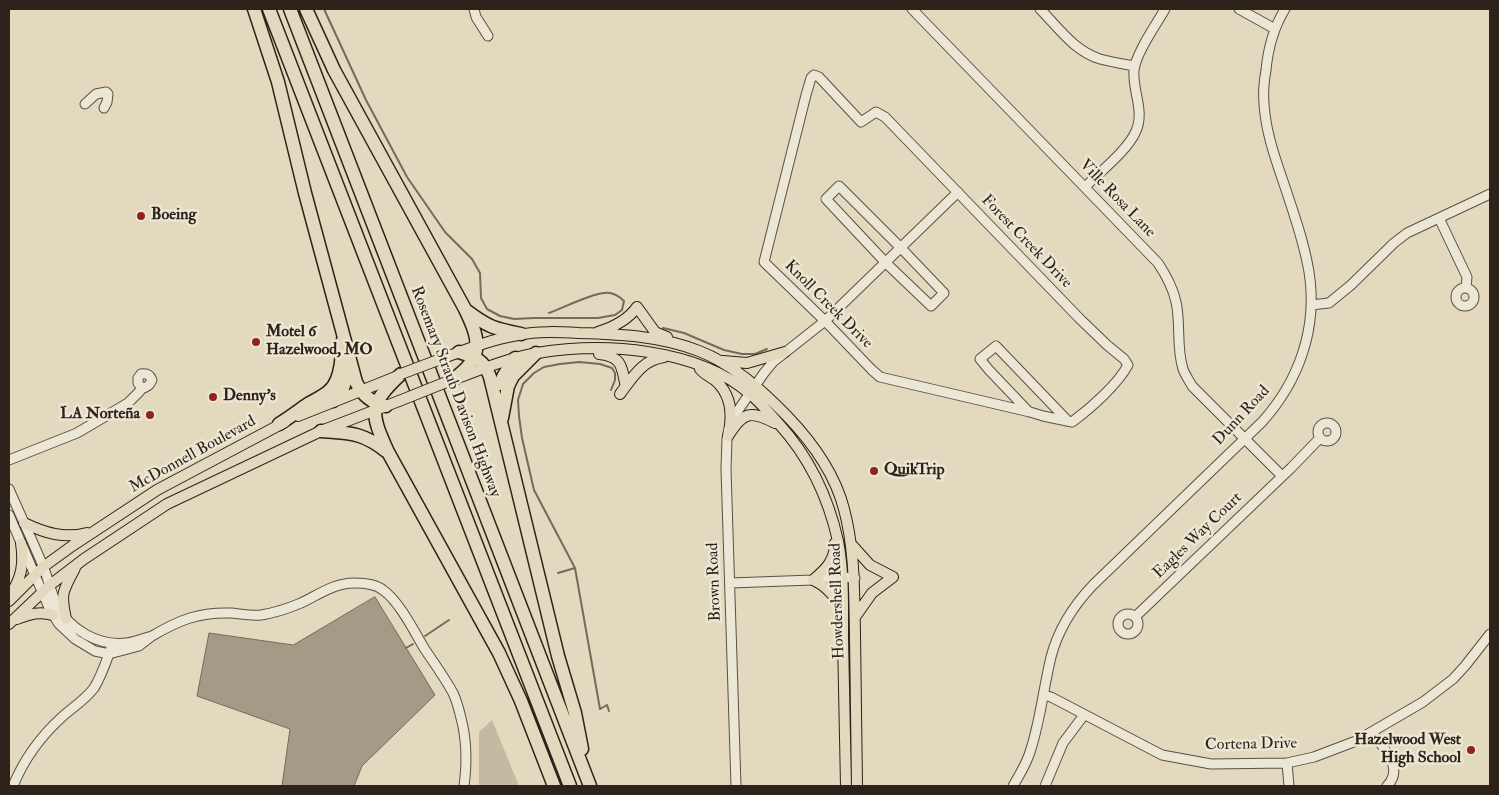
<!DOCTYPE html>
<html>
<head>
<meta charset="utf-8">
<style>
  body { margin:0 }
  #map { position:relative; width:1499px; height:795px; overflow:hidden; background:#e2d9be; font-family:"IM FELL Double Pica",serif }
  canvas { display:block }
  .frame { position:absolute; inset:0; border:10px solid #2d231a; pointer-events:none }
</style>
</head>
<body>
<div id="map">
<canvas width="1499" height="795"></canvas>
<div class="frame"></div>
</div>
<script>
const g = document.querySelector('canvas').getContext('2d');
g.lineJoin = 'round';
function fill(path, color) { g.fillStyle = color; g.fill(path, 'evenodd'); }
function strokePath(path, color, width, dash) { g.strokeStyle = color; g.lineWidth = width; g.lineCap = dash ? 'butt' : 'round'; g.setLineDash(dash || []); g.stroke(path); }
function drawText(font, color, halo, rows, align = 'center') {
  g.font = font + ' "IM FELL Double Pica",serif'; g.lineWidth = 5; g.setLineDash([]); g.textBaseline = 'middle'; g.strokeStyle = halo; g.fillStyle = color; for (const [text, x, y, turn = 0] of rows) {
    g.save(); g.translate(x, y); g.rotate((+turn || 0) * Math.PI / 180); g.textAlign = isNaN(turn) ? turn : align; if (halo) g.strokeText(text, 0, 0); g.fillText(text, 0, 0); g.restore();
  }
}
fill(new Path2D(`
  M 492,720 L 519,786 L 479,786 L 479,732 Z`), '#c3baa2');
const water = new Path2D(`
  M 375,597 L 435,695 L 362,766 L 354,786 L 282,786 L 290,729 L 197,696 L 209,633 L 293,645 Z`);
fill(water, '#a49b86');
strokePath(water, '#746b5b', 1);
strokePath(new Path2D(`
  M 324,9 L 366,100 L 407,177 L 445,232 L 472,259 L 480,273 L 481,298 L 487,309 L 500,316 L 514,319 L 534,318 L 598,318 L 615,315 L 622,310 L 624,301 C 620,297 616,294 610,293 C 596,291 563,308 549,313
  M 663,328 L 684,333 L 724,350 L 742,354 L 755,354 L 767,349
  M 558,573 L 575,568
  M 425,636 L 449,620
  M 406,648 L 413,644
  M 609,711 L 607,705 L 600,709 L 575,568 L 534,490 L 522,438 L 519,416 L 518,400 L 523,384 L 534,373 L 544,367 L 560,364 L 579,362 L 600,364 L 612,368 L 615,373 L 615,380 L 611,390`), '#746b5b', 2);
const minor = new Path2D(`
  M 474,9 L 476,17 L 488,36
  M 912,9 L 1158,263 C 1166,275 1173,288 1176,302 C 1181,324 1176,347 1183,369 C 1185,375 1189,380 1192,386 L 1282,476
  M 1040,9 C 1058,27 1074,51 1100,59 C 1111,62 1123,64 1135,66
  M 1239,9 L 1275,29
  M 814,75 L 819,77 L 861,122 L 876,112 L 885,117 L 1079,318 L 1107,345 L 1124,359 L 1128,365 C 1118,384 1090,409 1072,422 L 1043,416 L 1030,412 L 880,377 L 872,370 L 825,321 L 764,262 L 806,95 L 811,78 Z
  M 85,104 L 96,94 L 106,92 L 108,94 L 107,102 L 104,108
  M 839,186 L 901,248 L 944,293 L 931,306 L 886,263 L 826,199 Z
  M 1085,187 C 1100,172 1128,150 1136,131 C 1145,111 1132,90 1134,70 C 1136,53 1156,25 1165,9
  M 1439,218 L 1467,277 L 1466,288
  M1456 297a9 9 0 1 1 18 0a9 9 0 1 1-18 0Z
  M 1311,305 L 1329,303 L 1351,285 L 1394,243 L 1407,233 L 1490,194
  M 1029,412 L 989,370 L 980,359 L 996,346 L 1067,420
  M1318 432a9 9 0 1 1 18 0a9 9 0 1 1-18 0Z
  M 9,460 L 77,433 L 128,403 L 140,391 L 141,387 L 144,388 L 149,385 L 152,380 C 150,375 147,373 141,374 L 138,378 L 138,383 L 141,387
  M 9,489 C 20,514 32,540 43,566 C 48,578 51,593 57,605 C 70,630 98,646 126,643 C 135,642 144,638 152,636 L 139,646 L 109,654 L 95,651 L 75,639 L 59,624 L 50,610 L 9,515
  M 730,583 L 813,580 C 827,576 841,577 855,578
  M1118 624a10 10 0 1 1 20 0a10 10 0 1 1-20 0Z
  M 1135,617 L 1291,468 L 1320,438
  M 152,636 C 179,620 199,612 231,613 C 241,614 251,616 261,615 C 274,613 289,608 301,603 C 318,595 334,583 354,583 C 363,583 376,584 383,590 C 399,601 414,631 424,648 C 434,663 445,678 453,693 C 457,701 459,710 461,718 C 467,741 467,764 464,786
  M 1044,695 L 1051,697 L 1162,755 L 1211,764 L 1287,763 L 1314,757 L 1356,741 L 1423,702 L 1453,679 L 1465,666 L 1490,634
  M 1372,732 C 1383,748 1405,768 1387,786
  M 1287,763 L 1289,786
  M 13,786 C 24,759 41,736 62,717 C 73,707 85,700 94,688 C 102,675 106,662 111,648
  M 736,786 L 726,469 L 727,439 L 729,428 L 739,409 L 764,373 L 773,362 L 825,321 L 958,192
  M 1013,786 C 1019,776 1025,766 1029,755 C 1040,724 1043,690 1051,657 C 1058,630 1074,605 1093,585 L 1262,422 C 1299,381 1318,328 1309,272 C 1305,247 1297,223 1289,199 C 1279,168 1266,137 1264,104 C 1263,93 1264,81 1266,70 C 1268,49 1274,27 1285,9
  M 1045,786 L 1063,743 L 1084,715`);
const major = new Path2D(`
  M 598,332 C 614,327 628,320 637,307 L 655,332 L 667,337
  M 599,354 C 620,356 622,365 625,383
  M 446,357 C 470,348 493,339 518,335 C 538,331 559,332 579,333 C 619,334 661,336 699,351 C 733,364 762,390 787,416 C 812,442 835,474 844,509 C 855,550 854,592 855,634 C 856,685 856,735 857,786
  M 723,361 L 747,363 L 785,352
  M 700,369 C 705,375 711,377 716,381 C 729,393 732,409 730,425
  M 458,378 C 484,368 510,358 537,353 C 604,342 697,348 750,394 C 761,403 770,414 779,424 C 810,458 828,496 838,541 C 844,572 843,606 843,639 C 844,688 845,737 846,786
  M 620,394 C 633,377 642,360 664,357
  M 298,416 L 398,376
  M 728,436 C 743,412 750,410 775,423
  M 24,523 C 45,533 64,539 87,533
  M 835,543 C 835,561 825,570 813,580 C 827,586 835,596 842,610
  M 852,545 L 870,565 L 893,577
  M 11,594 C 22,576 24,564 21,543
  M 9,601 L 43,567 L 72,546 L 157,490 L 285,422
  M 855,617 L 872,593 L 893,577
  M 17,619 C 30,614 40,611 53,615
  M 66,619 C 60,592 63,592 75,568
  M 9,624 L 50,585 L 84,559 L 167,504 L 321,431 L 399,401`);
const highway = new Path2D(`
  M 254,9 L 278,82 L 305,193 L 356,382 C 362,395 372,403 386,406
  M 269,9 L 570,786
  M 290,9 L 590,786
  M 306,9 L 334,70 L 465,309 C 473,326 483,345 471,362 C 467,369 460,374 454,379
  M 467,311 C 488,327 495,329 521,334
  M 459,352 C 476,357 484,360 490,377 L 558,656 L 575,713 L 582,749
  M 401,374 C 368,405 370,412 388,452 L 499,653 L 521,701 L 554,786
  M 500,384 L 504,375 L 515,358
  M 333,401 L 343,388 L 351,364
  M 502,418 L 508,386 L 513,376 L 536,353
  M 279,424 C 289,418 298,411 308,404 C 320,397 332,393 337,379 C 342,367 342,353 343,340
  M 321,431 C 349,433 362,432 386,451`);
strokePath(minor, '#5a5043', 11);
strokePath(major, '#2d231a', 12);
strokePath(highway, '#2d231a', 15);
strokePath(minor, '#ece6d5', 9);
strokePath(major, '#e2d9be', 10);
strokePath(highway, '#e2d9be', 12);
const majorBridge = new Path2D(`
  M 401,374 L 446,357
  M 399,401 L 454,379`);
strokePath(majorBridge, '#2d231a', 12, []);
strokePath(majorBridge, '#e2d9be', 10);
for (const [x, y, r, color] of [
  [141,216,5,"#8f2418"],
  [256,342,5,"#8f2418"],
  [213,397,5,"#8f2418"],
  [150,415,5,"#8f2418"],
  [874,471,5,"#8f2418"],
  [1471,750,5,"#8f2418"]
]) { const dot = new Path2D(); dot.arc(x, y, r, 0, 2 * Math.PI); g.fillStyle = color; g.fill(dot); strokePath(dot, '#ece6d5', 2); }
drawText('16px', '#2d231a', '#ece6d5', [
  ["Ville Rosa Lane",1117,199,46],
  ["Forest Creek Drive",1026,242,46],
  ["Knoll Creek Drive",828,305,45],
  ["Rosemary Straub Davison Highway",455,392,69],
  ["Dunn Road",1242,416,-47],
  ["McDonnell Boulevard",193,455,-29],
  ["Eagles Way Court",1198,536,-44],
  ["Brown Road",715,582,-92],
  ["Howdershell Road",838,601,-92],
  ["Cortena Drive",1251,745,-1]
]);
drawText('bold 16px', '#2d231a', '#ece6d5', [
  ["Boeing",151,216],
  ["Motel 6",266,333],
  ["Hazelwood, MO",266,351],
  ["Denny's",223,397],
  ["LA Norteña",140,415,"right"],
  ["QuikTrip",884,471],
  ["Hazelwood West",1461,741,"right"],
  ["High School",1461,759,"right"]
], 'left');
</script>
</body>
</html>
